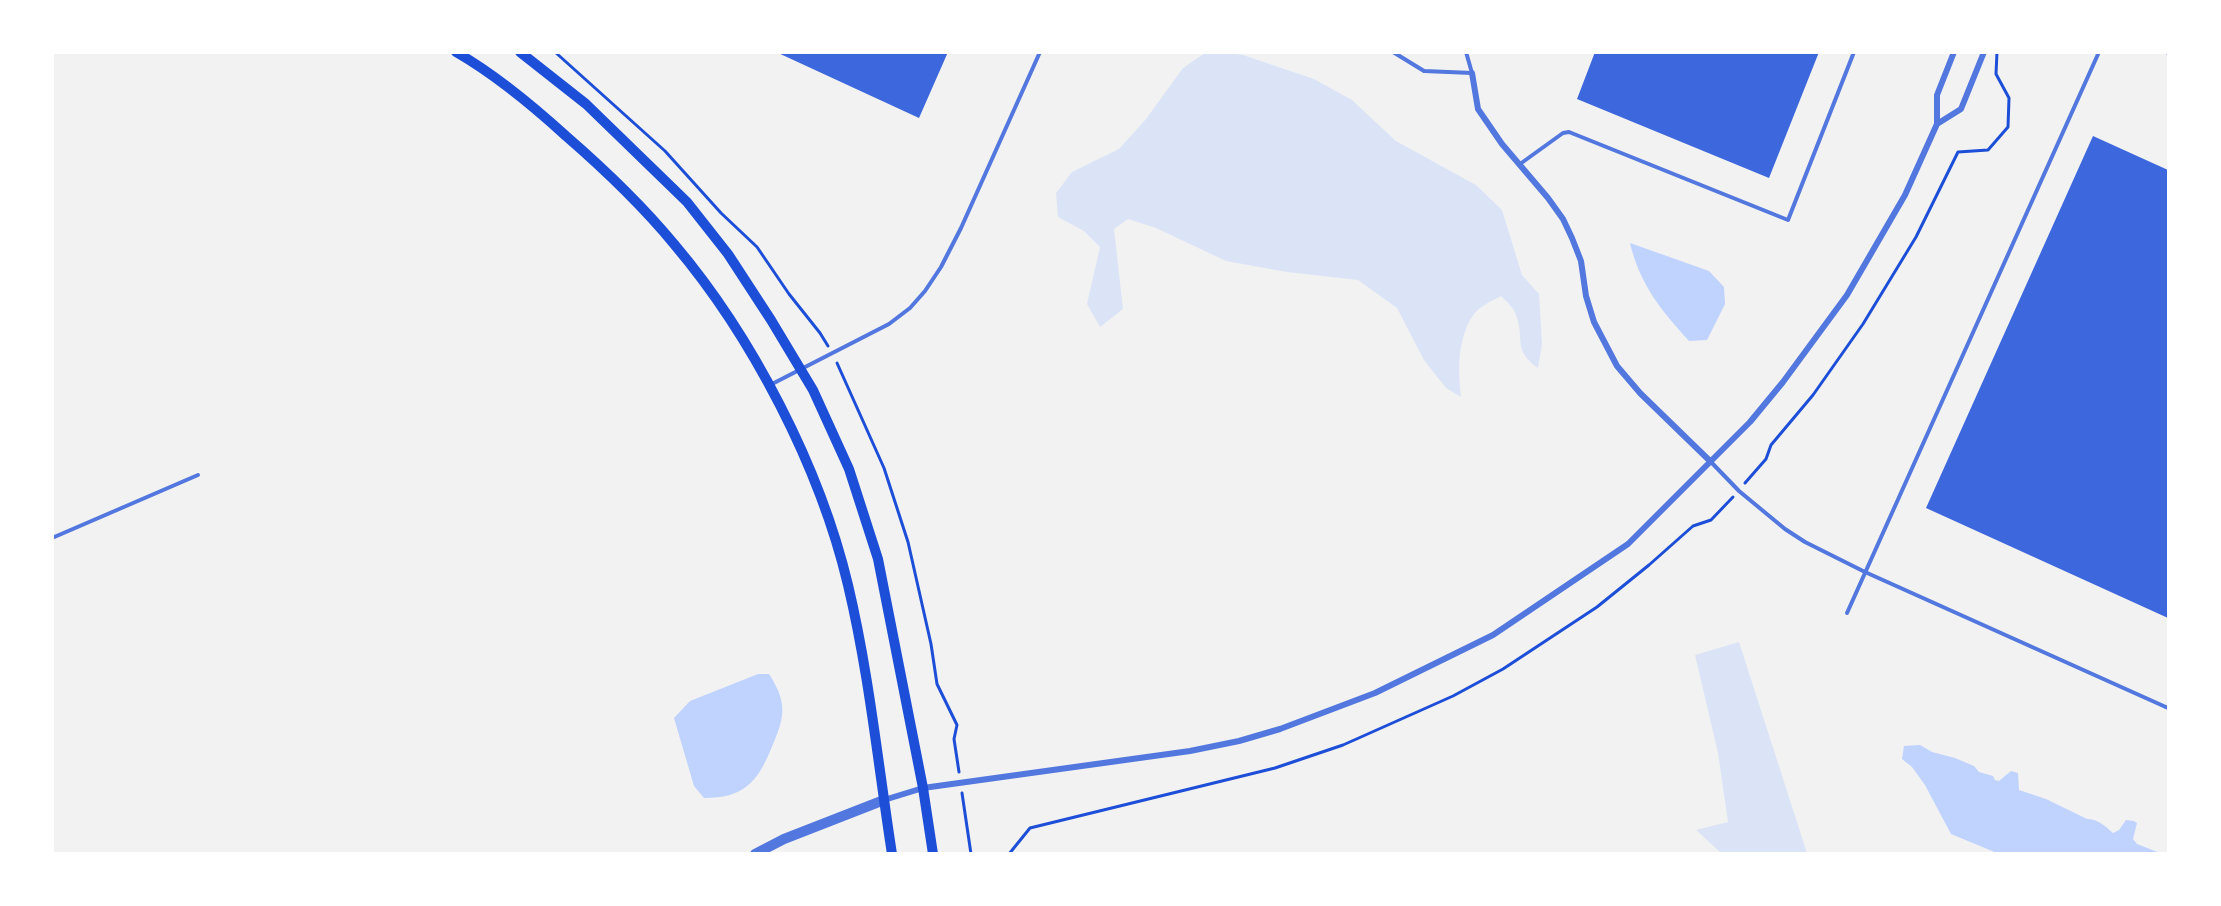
<!DOCTYPE html>
<html>
<head>
<meta charset="utf-8">
<style>
  body { margin:0 }
  #map { position:relative; width:2221px; height:906px; overflow:hidden; background:#f2f2f2; font-family:Poppins,sans-serif }
  canvas { display:block }
  .frame { position:absolute; inset:0; border:54px solid #fff; pointer-events:none }
</style>
</head>
<body>
<div id="map">
<canvas width="2221" height="906"></canvas>
<div class="frame"></div>
</div>
<script>
const g = document.querySelector('canvas').getContext('2d');
g.lineJoin = 'round';
function fill(path, color) { g.fillStyle = color; g.fill(path, 'evenodd'); }
function strokePath(path, color, width, dash) { g.strokeStyle = color; g.lineWidth = width; g.lineCap = dash ? 'butt' : 'round'; g.setLineDash(dash || []); g.stroke(path); }
fill(new Path2D(`
  M 1205,53 L 1229,53 L 1243,55 L 1314,79 L 1352,100 L 1396,141 L 1476,185 L 1502,210 L 1522,275 L 1539,294 L 1542,344 L 1538,368 C 1512,350 1525,338 1516,315 C 1514,308 1506,301 1501,296 C 1493,300 1479,307 1474,314 C 1457,338 1458,369 1461,397 L 1446,388 L 1424,360 L 1397,308 L 1358,280 L 1287,272 L 1226,261 L 1156,228 L 1128,219 L 1114,229 L 1123,309 L 1100,327 L 1087,304 L 1100,247 L 1084,231 L 1058,217 L 1056,193 L 1072,172 L 1119,149 L 1146,119 L 1183,68 Z
  M 1739,642 L 1807,853 L 1721,853 L 1696,830 L 1728,822 L 1718,753 L 1695,655 Z`), '#dbe4f7');
fill(new Path2D(`
  M 1630,243 L 1709,271 L 1724,287 L 1725,304 L 1707,340 L 1689,341 C 1661,310 1640,285 1630,243 Z
  M 758,674 L 769,674 C 789,705 784,719 771,749 C 757,783 743,798 704,798 L 694,786 L 674,718 L 690,701 Z
  M 1920,745 L 1932,752 L 1955,758 L 1974,766 L 1979,772 L 1993,776 L 1995,780 L 1999,781 L 2011,771 L 2018,773 L 2019,790 L 2046,799 L 2087,819 C 2098,819 2105,826 2113,833 L 2119,830 L 2126,820 L 2134,821 L 2137,823 L 2133,839 L 2137,844 L 2160,853 L 1997,853 L 1951,834 L 1925,785 L 1912,767 L 1902,759 L 1904,746 Z`), '#bfd3fe');
fill(new Path2D(`
  M 776,52 L 948,52 L 919,118 Z
  M 1595,52 L 1819,52 L 1769,178 L 1577,99 Z
  M 2093,136 L 2168,170 L 2168,618 L 1926,508 Z`), '#3d67dc');
strokePath(new Path2D(`
  M 555,52 L 665,151 L 721,213 L 757,247 L 789,294 L 820,333 L 828,346
  M 837,363 L 884,468 L 908,542 L 931,644 L 937,684 L 957,725 L 954,739 L 959,772
  M 1745,483 L 1766,459 L 1771,445 L 1813,395 L 1863,324 L 1916,237 L 1958,152 L 1988,150 L 2008,127 L 2009,98 L 1996,74 L 1997,52
  M 962,793 L 971,854
  M 1009,854 L 1030,828 L 1275,768 L 1343,745 L 1453,696 L 1503,669 L 1597,607 L 1649,565 L 1693,526 L 1711,520 L 1733,497`), '#1d4ed8', 3);
strokePath(new Path2D(`
  M 1393,52 L 1424,71 L 1472,73 L 1466,52
  M 2168,52 L 2168,53
  M 1520,164 L 1563,133 L 1569,132 L 1788,220 L 1854,52
  M 772,384 L 889,324 L 910,308 L 925,291 L 941,267 L 961,228 L 1040,52
  M 1711,462 L 1739,491 L 1785,529 L 1805,542 L 1865,572 L 2168,708
  M 52,538 L 198,475
  M 1847,613 L 2099,52`), '#5277de', 4);
strokePath(new Path2D(`
  M 1472,73 L 1478,109 L 1502,144 L 1548,198 L 1563,219 L 1572,238 L 1581,261 L 1586,296 L 1594,322 L 1617,366 L 1640,393 L 1711,462
  M 1937,124 L 1961,109 L 1984,52
  M 884,800 L 923,788 L 1190,751 L 1239,741 L 1280,729 L 1375,693 L 1493,635 L 1628,544 L 1750,422 L 1783,382 L 1847,295 L 1905,195 L 1937,124 L 1937,95 L 1954,52`), '#5277de', 6);
strokePath(new Path2D(`
  M 755,854 L 784,839 L 884,800`), '#5277de', 10);
strokePath(new Path2D(`
  M 456,52 C 496,75 532,105 566,136 C 604,169 641,204 674,244 C 752,336 820,467 848,585 C 869,673 878,764 892,854
  M 520,52 L 586,104 L 687,202 L 728,254 L 771,320 L 813,390 L 849,469 L 878,559 L 923,788 L 933,854`), '#1d4ed8', 10);
</script>
</body>
</html>
